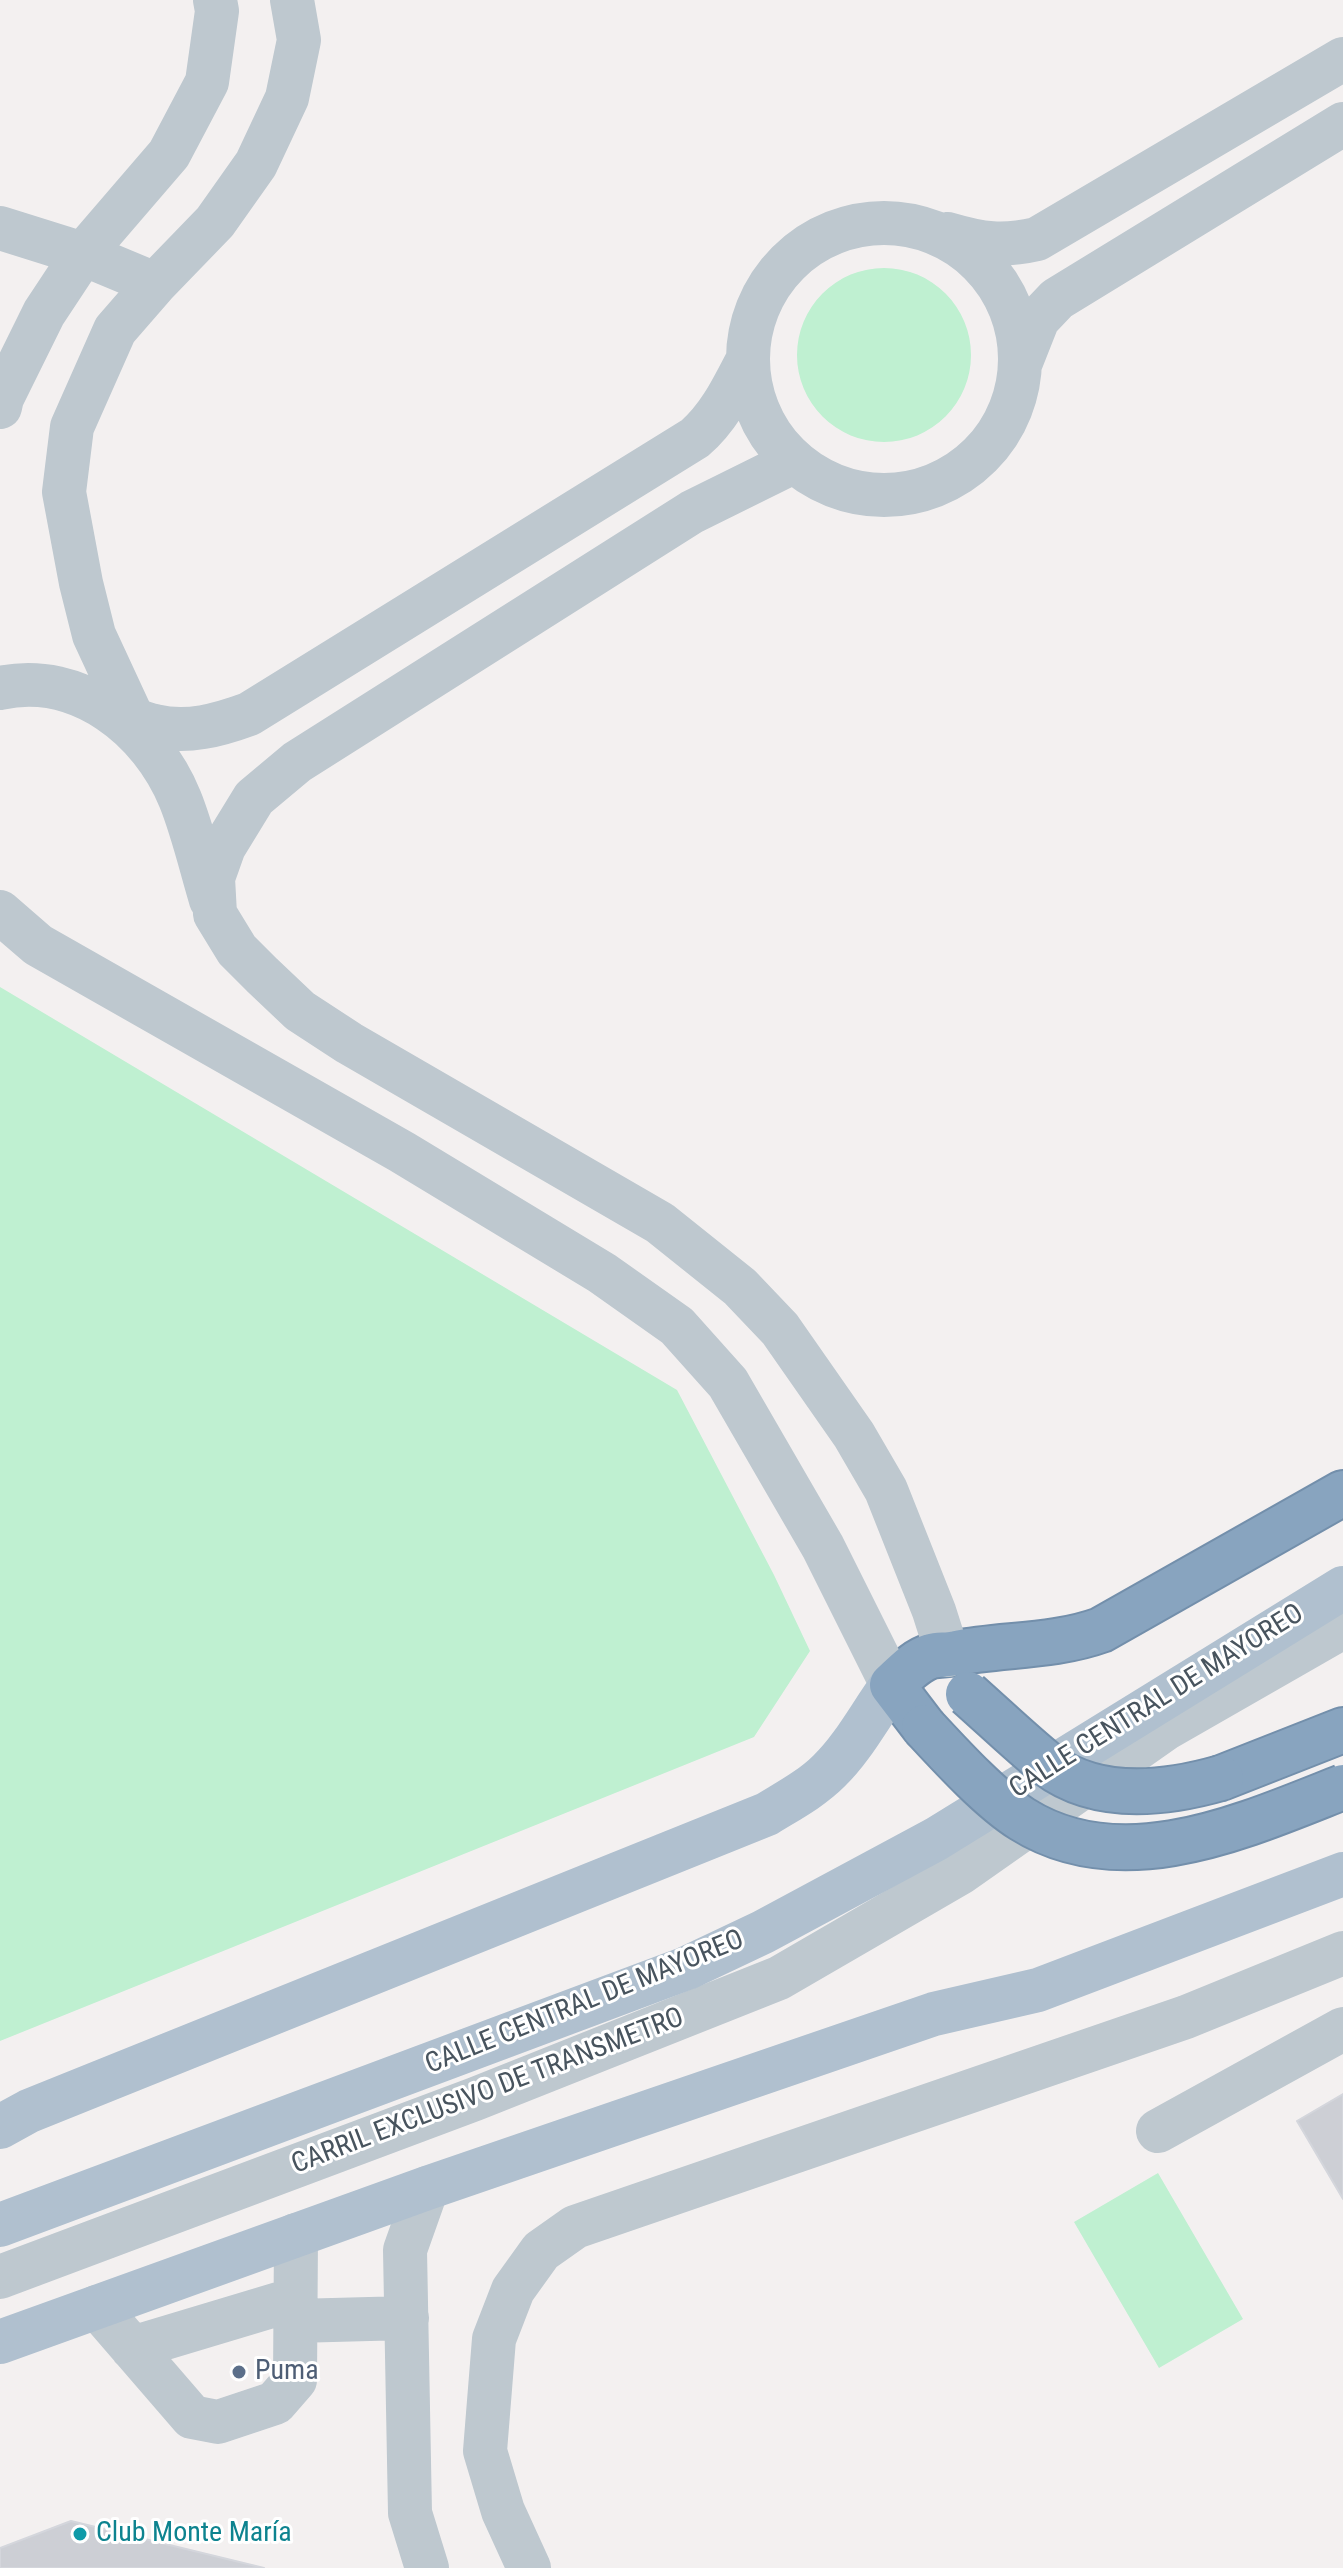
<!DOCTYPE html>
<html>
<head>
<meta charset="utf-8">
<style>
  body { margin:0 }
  canvas { display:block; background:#f3f0f0 }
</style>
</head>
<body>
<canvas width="1343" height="2568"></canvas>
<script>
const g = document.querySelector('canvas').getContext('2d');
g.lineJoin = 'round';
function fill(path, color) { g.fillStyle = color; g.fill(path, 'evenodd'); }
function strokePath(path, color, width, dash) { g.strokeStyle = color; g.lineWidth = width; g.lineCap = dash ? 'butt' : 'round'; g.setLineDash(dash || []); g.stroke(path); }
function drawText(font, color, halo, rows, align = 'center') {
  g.font = font + ' "Roboto Condensed",sans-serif'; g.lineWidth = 6; g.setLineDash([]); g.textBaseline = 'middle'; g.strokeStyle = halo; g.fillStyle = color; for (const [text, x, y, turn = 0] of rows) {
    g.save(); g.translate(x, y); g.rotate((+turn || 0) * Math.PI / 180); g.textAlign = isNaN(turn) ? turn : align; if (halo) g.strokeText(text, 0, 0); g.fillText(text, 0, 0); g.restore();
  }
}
fill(new Path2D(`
  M797 355a87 87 0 1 1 174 0a87 87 0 1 1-174 0Z
  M 0,987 L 677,1390 L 774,1575 L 810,1651 L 754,1737 L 0,2041 Z
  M 1158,2173 L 1243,2319 L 1159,2368 L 1074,2222 Z`), '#bff0d1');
const building = new Path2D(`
  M 1343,2094 L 1343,2199 L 1297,2121 Z
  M 71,2521 L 264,2568 L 0,2568 L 0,2548 Z`);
fill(building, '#cdcfd5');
strokePath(building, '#d4d6dc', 2);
const highway = new Path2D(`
  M 924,1727 L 892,1685 C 904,1674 915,1661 931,1656 C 939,1654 948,1655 956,1653 C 1004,1644 1054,1647 1101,1630 L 1343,1493
  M 1221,1778 L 1343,1730`);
strokePath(highway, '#738fab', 48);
strokePath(new Path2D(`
  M748 359a136 136 0 1 1 272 0a136 136 0 1 1-272 0Z
  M 0,228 L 83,254 L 155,284
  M 948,234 C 982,244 1002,247 1037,239 L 1343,59
  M 1021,362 L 1038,319 L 1057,299 L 1343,124
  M 0,407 L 2,398 L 44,313 L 83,254 L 169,154 L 207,82 L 217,11 L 215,0
  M 793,462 L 692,512 L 297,762 L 254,798 L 224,847 L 213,878 L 215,914 L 237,950 L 262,975 L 300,1011 L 349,1043 L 660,1223 L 740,1287 L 780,1329 L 854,1435 L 886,1490 L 934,1611 L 948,1655
  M 0,688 C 79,671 151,728 180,799 C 193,831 201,867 211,900
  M 113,712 C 127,716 141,723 155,726 C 187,734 219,725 249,714 L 695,438 C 719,417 732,390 747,361
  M 132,717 L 94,635 L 81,583 L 64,492 L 72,427 L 115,330 L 155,284 L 215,222 L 256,164 L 287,98 L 299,40 L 292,0
  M 0,912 L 38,945 L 402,1152 L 602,1273 L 677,1326 L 728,1383 L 823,1547 L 892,1685
  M 1158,2131 L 1343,2029
  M 427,2188 L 405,2250 L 410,2513 L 427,2568
  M 0,2277 L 475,2099 L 779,1978 L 960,1873 L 1165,1729 L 1343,1627
  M 97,2307 L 192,2417 L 218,2422 L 275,2403 L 295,2380 L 296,2235
  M 295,2321 L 407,2318
  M 132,2348 L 295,2299
  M 529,2568 L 503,2511 L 485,2451 L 494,2339 L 513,2290 L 541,2251 L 575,2227 L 1186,2017 L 1343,1953`), '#bec8cf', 44);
strokePath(new Path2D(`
  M 0,2127 L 29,2111 L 767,1814 C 788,1801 811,1789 829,1771 C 854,1747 871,1713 892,1685
  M 0,2225 L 687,1968 L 763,1932 L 936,1839 L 1343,1588
  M 0,2342 L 427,2188 L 934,2014 L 1038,1990 L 1343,1874`), '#b0c0cf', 44);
strokePath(highway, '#88a4bf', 44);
const highwayBridge = new Path2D(`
  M 968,1694 C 994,1717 1020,1742 1047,1764 C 1097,1802 1165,1794 1221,1778
  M 924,1727 C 950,1755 990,1799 1022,1819 C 1122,1882 1244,1826 1343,1787`);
strokePath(highwayBridge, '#738fab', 48, []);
strokePath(highwayBridge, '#88a4bf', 44);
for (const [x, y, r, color] of [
  [239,2372,8,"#5c6f8a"],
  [80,2534,8,"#0f9aa8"]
]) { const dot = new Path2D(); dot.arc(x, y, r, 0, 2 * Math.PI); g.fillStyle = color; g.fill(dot); strokePath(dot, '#fff', 3); }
drawText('28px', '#48545e', '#fff', [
  ["CALLE CENTRAL DE MAYOREO",1157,1702,-32],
  ["CALLE CENTRAL DE MAYOREO",585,2003,-22],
  ["CARRIL EXCLUSIVO DE TRANSMETRO",488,2092,-21]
]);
drawText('28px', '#4e5e75', '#fff', [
  ["Puma",255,2372]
], 'left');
drawText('28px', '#0d838f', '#fff', [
  ["Club Monte María",96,2534]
], 'left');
</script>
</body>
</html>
